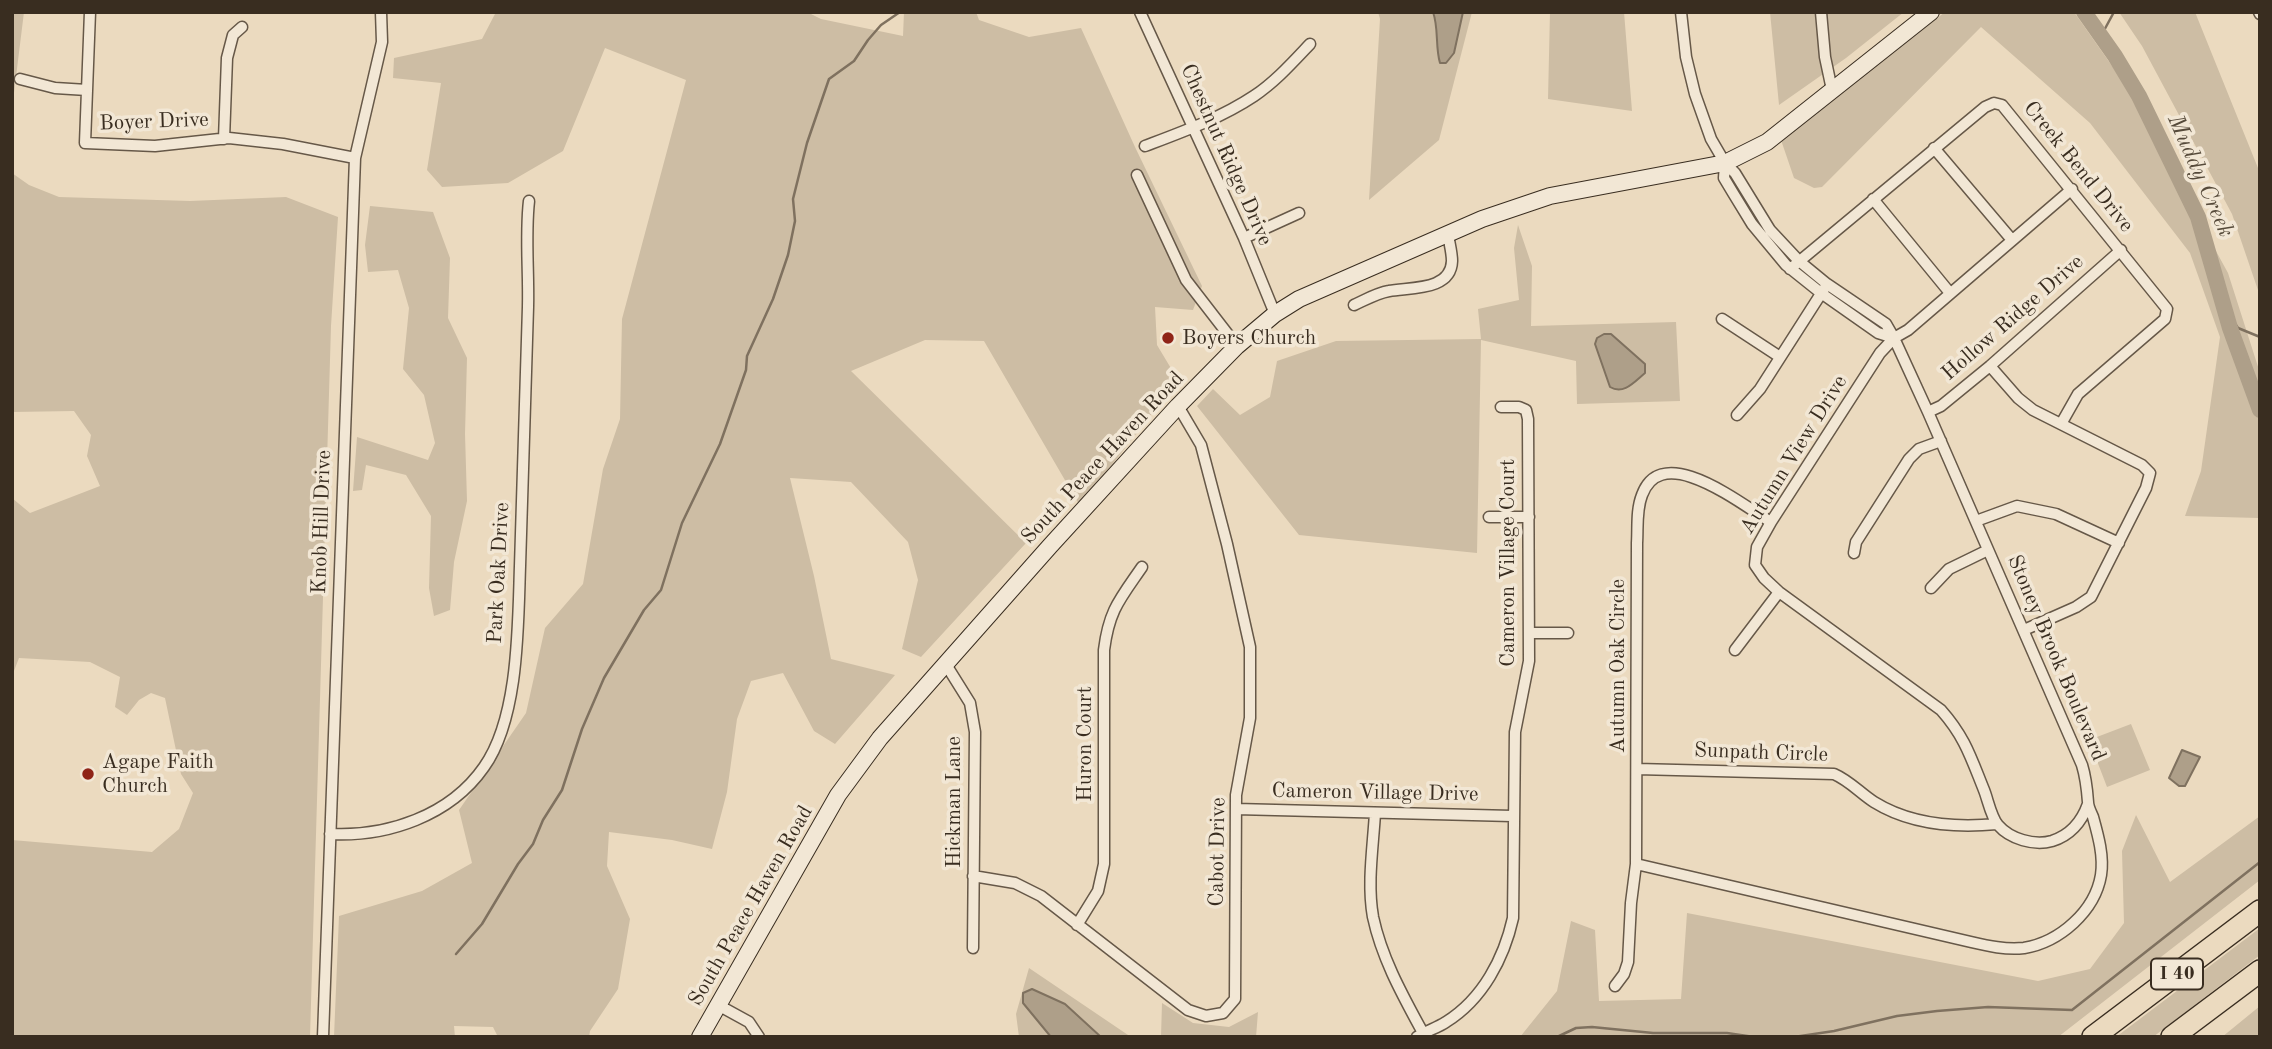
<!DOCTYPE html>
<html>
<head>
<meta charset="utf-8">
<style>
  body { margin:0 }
  #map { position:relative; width:2272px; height:1049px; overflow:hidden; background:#ebdabf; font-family:"Old Standard TT",serif }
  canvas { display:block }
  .frame { position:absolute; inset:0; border:14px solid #392d20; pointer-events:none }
</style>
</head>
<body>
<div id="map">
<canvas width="2272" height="1049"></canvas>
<div class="frame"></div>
</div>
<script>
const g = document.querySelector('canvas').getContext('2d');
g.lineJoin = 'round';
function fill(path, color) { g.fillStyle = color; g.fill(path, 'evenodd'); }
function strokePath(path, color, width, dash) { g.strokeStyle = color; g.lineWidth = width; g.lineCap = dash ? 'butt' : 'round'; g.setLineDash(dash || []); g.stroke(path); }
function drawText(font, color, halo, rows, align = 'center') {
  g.font = font + ' "Old Standard TT",serif'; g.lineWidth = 7; g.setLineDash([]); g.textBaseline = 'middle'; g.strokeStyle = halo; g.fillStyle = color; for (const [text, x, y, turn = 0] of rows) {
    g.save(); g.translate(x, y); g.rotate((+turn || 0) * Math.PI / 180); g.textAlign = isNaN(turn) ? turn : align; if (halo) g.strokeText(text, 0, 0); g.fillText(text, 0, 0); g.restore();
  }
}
fill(new Path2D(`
  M 12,12 L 24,12 L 12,109 Z
  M 496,12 L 807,12 L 821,19 L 903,36 L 904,12 L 976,12 L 979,20 L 1029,37 L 1081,28 L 1135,147 L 1202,286 L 1193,310 L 1155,307 L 1157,345 L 1178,380 L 1080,506 L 984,341 L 925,340 L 851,371 L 1026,543 L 921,657 L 902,649 L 918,580 L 908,542 L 851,482 L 790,478 L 814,576 L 831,659 L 895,675 L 835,744 L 814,731 L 783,673 L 751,681 L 737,719 L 727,792 L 712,849 L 672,840 L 609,832 L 607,866 L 630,919 L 618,989 L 590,1031 L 589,1037 L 498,1037 L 493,1027 L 454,1026 L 455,1037 L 334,1037 L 339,916 L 422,891 L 472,863 L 459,810 L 526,713 L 545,628 L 583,584 L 603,469 L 620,419 L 622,319 L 686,80 L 605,48 L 563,151 L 508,183 L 442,187 L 427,170 L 441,83 L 393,78 L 394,58 L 482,39 Z
  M 1378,12 L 1472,12 L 1439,140 L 1369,200 L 1380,19 Z
  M 1550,12 L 1624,12 L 1632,111 L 1548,99 Z
  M 1770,12 L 1904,12 L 1846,58 L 1779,105 Z
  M 1945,12 L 2074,12 L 2124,83 L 2228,273 L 2260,373 L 2260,521 L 2258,518 L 2185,516 L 2201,471 L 2220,337 L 2190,253 L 2090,123 L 1981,27 L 1822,187 L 1814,188 L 1794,178 L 1781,140 Z
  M 2119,12 L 2195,12 L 2260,173 L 2260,296 L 2232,214 L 2142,46 Z
  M 12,173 L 29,185 L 59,197 L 190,201 L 286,197 L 338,217 L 331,326 L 310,1037 L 12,1037 L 12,840 L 152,852 L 179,829 L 193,793 L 181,774 L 165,698 L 151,693 L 139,700 L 127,715 L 115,707 L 120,677 L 90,662 L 19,658 L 12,676 L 12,498 L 30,513 L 100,486 L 87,456 L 91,435 L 74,411 L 12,412 Z
  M 370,206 L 433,212 L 450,258 L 448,318 L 467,358 L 465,434 L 467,501 L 454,562 L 450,610 L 434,616 L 429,588 L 431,516 L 406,475 L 366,465 L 362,490 L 353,491 L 357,437 L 428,460 L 435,443 L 424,395 L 403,369 L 409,308 L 398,270 L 368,272 L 365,245 Z
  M 1518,225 L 1532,266 L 1531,326 L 1676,322 L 1680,401 L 1577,404 L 1576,361 L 1481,340 L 1477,553 L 1299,535 L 1197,406 L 1213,389 L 1240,415 L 1270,397 L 1277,361 L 1336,341 L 1481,339 L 1478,309 L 1519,300 L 1514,248 Z
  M 2131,724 L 2150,770 L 2107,787 L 2089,740 Z
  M 2136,815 L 2170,882 L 2260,816 L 2260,880 L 2058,1037 L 1520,1037 L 1557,991 L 1571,921 L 1595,930 L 1599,1001 L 1681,999 L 1687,913 L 2038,981 L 2090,969 L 2124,923 L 2122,851 Z
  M 2260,928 L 2260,955 L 2153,1037 L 2116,1037 Z
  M 1029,968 L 1131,1037 L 1019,1037 L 1016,1014 Z
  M 1162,1003 L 1193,1023 L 1229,1027 L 1258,1012 L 1256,1037 L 1161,1037 Z
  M 2260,1006 L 2260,1037 L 2222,1037 Z`), '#cdbda4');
const water = new Path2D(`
  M 1433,12 L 1463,12 L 1454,53 L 1446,63 L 1440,63 C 1435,46 1439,29 1433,12 Z
  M 1604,334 L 1611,334 L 1645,364 L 1645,373 C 1634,382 1624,395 1610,387 L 1595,344 L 1597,338 Z
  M 2182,750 L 2200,757 L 2185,786 L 2179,786 L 2169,778 Z
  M 1032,989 L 1065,1004 L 1101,1037 L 1051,1037 L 1023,1003 L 1023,993 Z`);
fill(water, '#ae9f89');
strokePath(water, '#7f715f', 2);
strokePath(new Path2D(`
  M 2101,36 L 2114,12
  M 2227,312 L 2238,328 L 2260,337
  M 456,954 L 482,924 L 518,864 L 533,844 L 543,820 L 562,790 L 582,729 L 604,678 L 644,610 L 661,590 L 682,523 L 720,444 L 746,370 L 747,356 L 773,299 L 788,255 L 795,221 L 793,199 L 807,143 L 829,79 L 854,61 L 868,40 L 881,25 L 900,12
  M 1557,1037 L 1576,1028 L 1592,1027 L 1653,1033 L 1727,1033 L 1754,1037 L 1794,1037 L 1834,1031 L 1897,1016 L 1937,1011 L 1988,1007 L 2072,1010 L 2260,862`), '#7f715f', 2.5);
strokePath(new Path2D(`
  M 2084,12 L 2115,56 L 2139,96 L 2198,217 L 2230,328 L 2260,410`), '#ae9f89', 16);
const minor = new Path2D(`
  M 90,12 L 85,143 L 155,146 L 229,138 L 283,144 L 355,158
  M 1140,12 L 1244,238 L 1275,314
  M 1821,12 L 1825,57 L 1832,90
  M 2259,12 L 2260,14
  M 20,79 L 55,88 L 87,90
  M 224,139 L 227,58 L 233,35 L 242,27
  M 1145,146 C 1182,132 1221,118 1254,96 C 1275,82 1292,63 1310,44
  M 1934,148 L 2012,240
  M 1725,163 L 1724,178 L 1733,193 L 1752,224 L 1786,265 L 1821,293 L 1878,333 L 1894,338
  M 1137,175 L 1186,280 L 1237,346
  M 2072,189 L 1908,330 L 1894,338 L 1880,353 L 1771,522 L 1757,547 L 1755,565 L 1764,578 L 1779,592 L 1941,710 C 1965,737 1971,758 1984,790 C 1988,800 1991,817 1998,825 C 2010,839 2034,846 2052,841 C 2071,835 2082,821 2088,804
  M 1873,199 L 1950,293
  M 1244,238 L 1299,213
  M 1790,269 L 1985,107 L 1994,103 L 2002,105 L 2167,309 L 2165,319 L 2078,394 L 2061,424
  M 1354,305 C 1365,300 1377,293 1389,291 C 1410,287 1451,291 1452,261 C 1452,252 1449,242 1448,234
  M 1722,319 L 1780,357
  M 1990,366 L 2018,398 L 2033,410 L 2142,465 L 2150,473 L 2146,488 L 2091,597 L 2076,607 L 2024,630
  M 1928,412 L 1941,406 L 1990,366 L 2121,250
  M 1737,415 L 1760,389 L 1824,289
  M 1489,517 L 1529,517
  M 1976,521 L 2017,506 L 2056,514 L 2119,543
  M 1854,553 L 1856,542 L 1909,459 L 1919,449 L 1941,441
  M 1931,588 L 1949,569 L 1988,550
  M 1529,633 L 1568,633
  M 1735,650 L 1779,592
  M 945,663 L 970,703 L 975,732 L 973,948
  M 1637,769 L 1834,774 C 1850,781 1860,793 1874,802 C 1911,825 1955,828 1997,824
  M 1236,809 L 1512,816
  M 1375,813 C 1373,847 1367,884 1373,917 C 1382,959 1403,996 1423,1033
  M 330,834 C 387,837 450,816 484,767 C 519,718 518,625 520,566 C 523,480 526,394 528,307 C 529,272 525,236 529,201
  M 1636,864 L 1971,942 C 1988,946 2006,950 2024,948 C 2060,942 2095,911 2101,875 C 2104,856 2098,835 2093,817 C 2091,812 2088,807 2088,802 C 2087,788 2086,778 2082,765 L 1928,412 L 1894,338 L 1886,324 L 1827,284 L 1799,261 L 1770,230 L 1735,173 L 1725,163 L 1711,139 L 1695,94 L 1686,57 L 1681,12
  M 973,876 L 1015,883 L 1041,896 L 1188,1010 L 1206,1016 L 1223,1013 L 1235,999 L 1236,795 L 1250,718 L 1250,647 L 1227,544 L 1201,445 L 1178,406
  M 1077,925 L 1098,891 L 1104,864 L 1104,650 C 1109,610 1120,599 1142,567
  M 1615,986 L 1624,974 L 1628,962 L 1631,903 L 1636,864 L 1637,543 C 1638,528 1636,510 1642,495 C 1662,440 1742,505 1771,522
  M 718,1005 L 749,1022 L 759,1037
  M 323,1037 L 355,158 L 382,42 L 381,12
  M 1417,1037 C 1426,1031 1437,1028 1446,1022 C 1483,999 1504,958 1513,918 L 1515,732 L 1529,661 L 1528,419 L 1526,410 L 1519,407 L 1501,407`);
const secondary = new Path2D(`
  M 700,1037 L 838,795 L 880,738 L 1050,546 L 1178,406 L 1237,346 L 1275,314 L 1299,299 L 1482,219 L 1550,196 L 1725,163 L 1767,142 L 1931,12`);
const motorway = new Path2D(`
  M 2093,1037 L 2260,911
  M 2172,1037 L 2260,971`);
strokePath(minor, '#665848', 13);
strokePath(secondary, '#392d20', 18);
strokePath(motorway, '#392d20', 24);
strokePath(minor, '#f2e7d5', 10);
strokePath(secondary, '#f2e7d5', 16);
strokePath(motorway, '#ebdabf', 21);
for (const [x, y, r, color] of [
  [1168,338,7,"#8f2418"],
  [88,774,7,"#8f2418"]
]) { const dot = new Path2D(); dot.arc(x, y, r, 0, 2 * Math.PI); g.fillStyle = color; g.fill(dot); strokePath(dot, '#f2e7d5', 2.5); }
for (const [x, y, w] of [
  [2177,974,52]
]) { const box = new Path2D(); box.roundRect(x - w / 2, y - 15.5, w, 31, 5); g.fillStyle = '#f2e7d5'; g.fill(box); strokePath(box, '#392d20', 2); }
drawText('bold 19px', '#392d20', null, [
  ["I 40",2177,974]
]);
drawText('21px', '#392d20', '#f2e7d5', [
  ["Boyer Drive",154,122,-2],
  ["Chestnut Ridge Drive",1226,155,66],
  ["Creek Bend Drive",2078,167,51],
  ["Hollow Ridge Drive",2013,318,-41],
  ["Autumn View Drive",1794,455,-58],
  ["South Peace Haven Road",1103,458,-47],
  ["Knob Hill Drive",322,522,-88],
  ["Cameron Village Court",1508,563,-90],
  ["Park Oak Drive",499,573,-87],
  ["Stoney Brook Boulevard",2056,658,67],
  ["Autumn Oak Circle",1618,666,-90],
  ["Huron Court",1085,744,-90],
  ["Sunpath Circle",1761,753,2],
  ["Cameron Village Drive",1375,793,1],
  ["Hickman Lane",954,802,-90],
  ["Cabot Drive",1218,852,-89],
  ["South Peace Haven Road",751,906,-60]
]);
drawText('21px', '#392d20', '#f2e7d5', [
  ["Boyers Church",1182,338],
  ["Agape Faith",102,762],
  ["Church",102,786]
], 'left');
drawText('italic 23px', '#564a3a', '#f2e7d5', [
  ["Muddy Creek",2200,176,66]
]);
</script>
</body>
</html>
